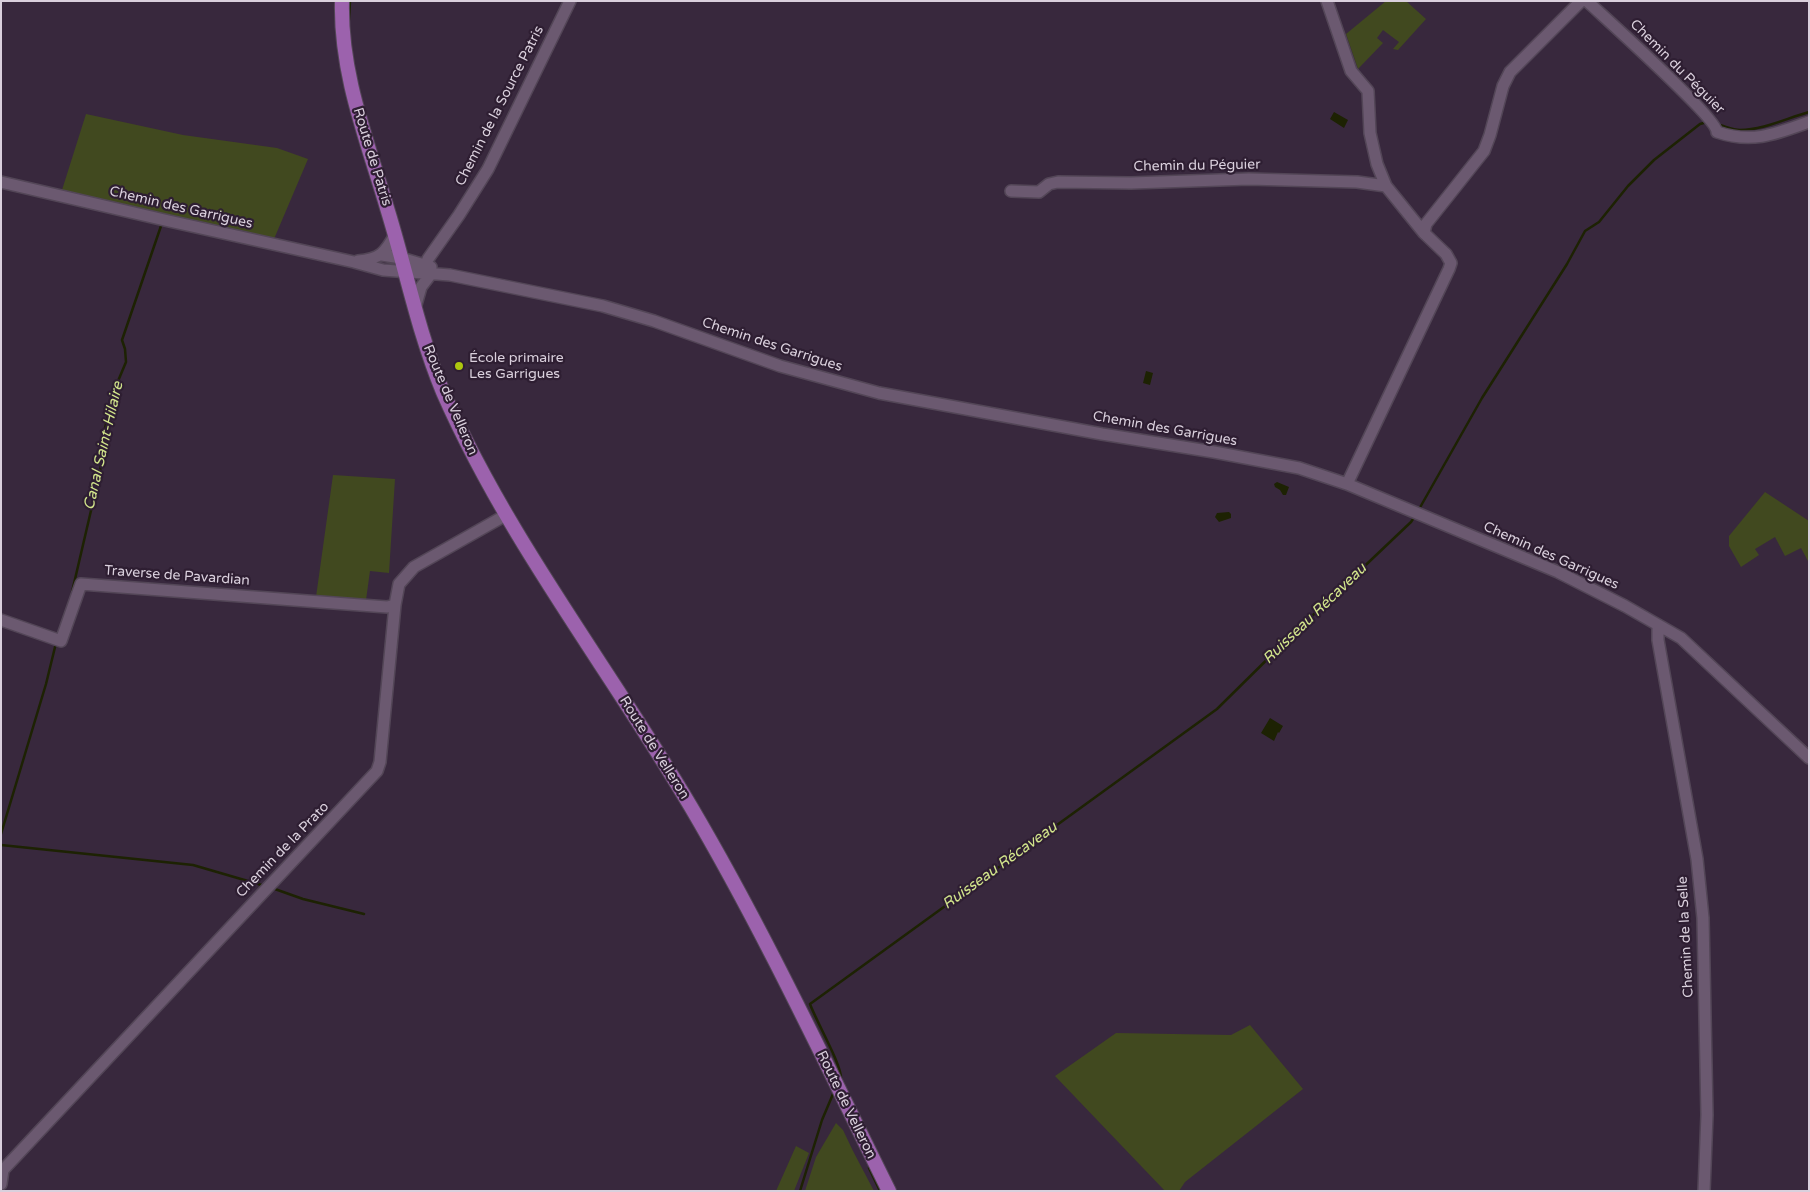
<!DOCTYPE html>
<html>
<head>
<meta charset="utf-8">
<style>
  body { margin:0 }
  #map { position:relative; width:1810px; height:1192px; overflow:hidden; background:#38283d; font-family:"Varela Round",sans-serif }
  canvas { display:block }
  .frame { position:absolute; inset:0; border:2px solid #dad0dd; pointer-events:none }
</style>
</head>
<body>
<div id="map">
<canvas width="1810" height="1192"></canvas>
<div class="frame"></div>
</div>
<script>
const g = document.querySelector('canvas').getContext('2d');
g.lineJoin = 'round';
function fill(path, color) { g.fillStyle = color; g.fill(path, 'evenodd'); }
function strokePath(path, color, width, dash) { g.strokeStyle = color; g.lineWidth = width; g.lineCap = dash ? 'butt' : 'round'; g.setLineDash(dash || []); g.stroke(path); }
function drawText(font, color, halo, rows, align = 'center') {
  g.font = font + ' "Varela Round",sans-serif'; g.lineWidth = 4.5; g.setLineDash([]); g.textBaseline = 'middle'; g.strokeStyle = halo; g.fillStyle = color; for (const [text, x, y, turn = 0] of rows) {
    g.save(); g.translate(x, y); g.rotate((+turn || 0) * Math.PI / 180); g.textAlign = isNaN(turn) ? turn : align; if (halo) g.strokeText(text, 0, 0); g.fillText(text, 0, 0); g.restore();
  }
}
fill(new Path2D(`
  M 1386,1 L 1406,1 L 1426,19 L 1398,50 L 1393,49 L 1399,42 L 1383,30 L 1377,38 L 1383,43 L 1358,69 L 1346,34 Z
  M 86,114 L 183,135 L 277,148 L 308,159 L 274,239 L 62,190 Z
  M 333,475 L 395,479 L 389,573 L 370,571 L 366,600 L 316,597 Z
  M 1765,492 L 1809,521 L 1809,563 L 1801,548 L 1785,556 L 1775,537 L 1755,549 L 1759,555 L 1741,567 L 1729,546 L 1729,536 Z
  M 1250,1025 L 1303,1089 L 1185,1182 L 1179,1191 L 1165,1191 L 1055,1076 L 1116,1033 L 1231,1035 Z
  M 836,1123 L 843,1130 L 853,1151 L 874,1191 L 805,1191 L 816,1157 Z
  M 796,1146 L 809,1153 L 794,1191 L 776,1191 Z`), '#41491f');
fill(new Path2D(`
  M 1334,112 L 1348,120 L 1344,128 L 1330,119 Z
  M 1146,371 L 1153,373 L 1150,385 L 1143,383 Z
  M 1277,482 L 1289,487 L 1286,495 L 1283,495 L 1280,490 L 1275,487 L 1274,484 Z
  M 1229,512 L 1231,514 L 1231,518 L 1219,522 L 1215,517 L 1217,513 Z
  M 1270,718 L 1283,726 L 1279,733 L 1278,732 L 1274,741 L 1261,733 Z`), '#1d2203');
strokePath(new Path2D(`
  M 349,20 L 350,1
  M 1720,125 C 1727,127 1733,130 1740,130 C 1763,130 1787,118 1809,112
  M 1418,511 L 1482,398 L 1567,264 L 1585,231 L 1599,222 L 1628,186 L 1654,160 L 1700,124 L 1707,122
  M 72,592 L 100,472 L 105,428 L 113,393 L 126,362 L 125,349 L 122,340 L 161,226
  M 1,834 L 46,684 L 56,643
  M 1,845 L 193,865 L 265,886
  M 272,888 L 303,899 L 364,914
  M 841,1079 C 842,1065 816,1021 810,1004 L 1217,709 L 1304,623 L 1309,622 L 1312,616 L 1411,522 L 1415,516
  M 869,1168 L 880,1191
  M 800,1191 L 822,1120 L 833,1094`), '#1d2203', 2.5);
const minor = new Path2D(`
  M 1327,1 L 1351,71 L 1368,91 L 1370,133 L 1377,164 L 1386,186 L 1424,233 L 1446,254 L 1451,263 L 1449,269 L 1347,484
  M 1587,1 C 1605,18 1716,117 1717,132 C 1752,144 1776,134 1809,122
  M 1,182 L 169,221 L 354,262 L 383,270 L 450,275 L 603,306 L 654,321 L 780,366 L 879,393 L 1102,434 L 1214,452 L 1299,468 L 1347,484 L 1558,572 L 1625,606 L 1681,638 L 1809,758
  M 1011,191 L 1039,192 L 1049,184 L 1058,182 L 1131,183 L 1249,179 L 1357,182 L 1386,186
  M 1424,233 L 1426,224 L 1484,151 L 1490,135 L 1503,86 L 1510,72 L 1581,1
  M 382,255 L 401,258 L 431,267
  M 358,261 C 380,259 385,253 395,235
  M 427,274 L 426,265 L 428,259 L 459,215 L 488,169 L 570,1
  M 415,308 L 421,287 L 431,274
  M 1,620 L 61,641 L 81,584 L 387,607 L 395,605
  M 1658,626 L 1658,640 L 1697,859 L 1703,918 L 1707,1115 L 1704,1191
  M 1,1184 L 3,1170 L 377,771 L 380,762 L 395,605 L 399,584 L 414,567 L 506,515`);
const major = new Path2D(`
  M 342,1 C 340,73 367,140 387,208 C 406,269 418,332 443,392 C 508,540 609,668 691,807 C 764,931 825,1062 889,1191`);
strokePath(minor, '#534657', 14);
strokePath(major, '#534657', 16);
strokePath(minor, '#6b5970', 11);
strokePath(major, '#9c62ad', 14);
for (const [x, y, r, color] of [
  [459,366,5,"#adc60e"]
]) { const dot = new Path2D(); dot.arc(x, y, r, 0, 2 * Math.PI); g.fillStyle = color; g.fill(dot); strokePath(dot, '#2e1e32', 2); }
drawText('14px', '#dad0dd', '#2e1e32', [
  ["Chemin du Péguier",1677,67,45],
  ["Chemin de la Source Patris",500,106,-63],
  ["Route de Patris",372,157,73],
  ["Chemin du Péguier",1197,166,-1],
  ["Chemin des Garrigues",181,208,13],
  ["Chemin des Garrigues",772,345,18],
  ["Route de Velleron",450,400,67],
  ["Chemin des Garrigues",1165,429,10],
  ["Chemin des Garrigues",1551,556,24],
  ["Traverse de Pavardian",177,576,4],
  ["Route de Velleron",654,748,58],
  ["Chemin de la Prato",283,850,-46],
  ["Chemin de la Selle",1686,937,-93],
  ["Route de Velleron",846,1105,64]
]);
drawText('14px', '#dad0dd', '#2e1e32', [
  ["École primaire",469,358],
  ["Les Garrigues",469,374]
], 'left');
drawText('italic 15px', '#d3e68c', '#2e1e32', [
  ["Canal Saint-Hilaire",104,446,-77],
  ["Ruisseau Récaveau",1315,614,-44],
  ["Ruisseau Récaveau",1000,866,-36]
]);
</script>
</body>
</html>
